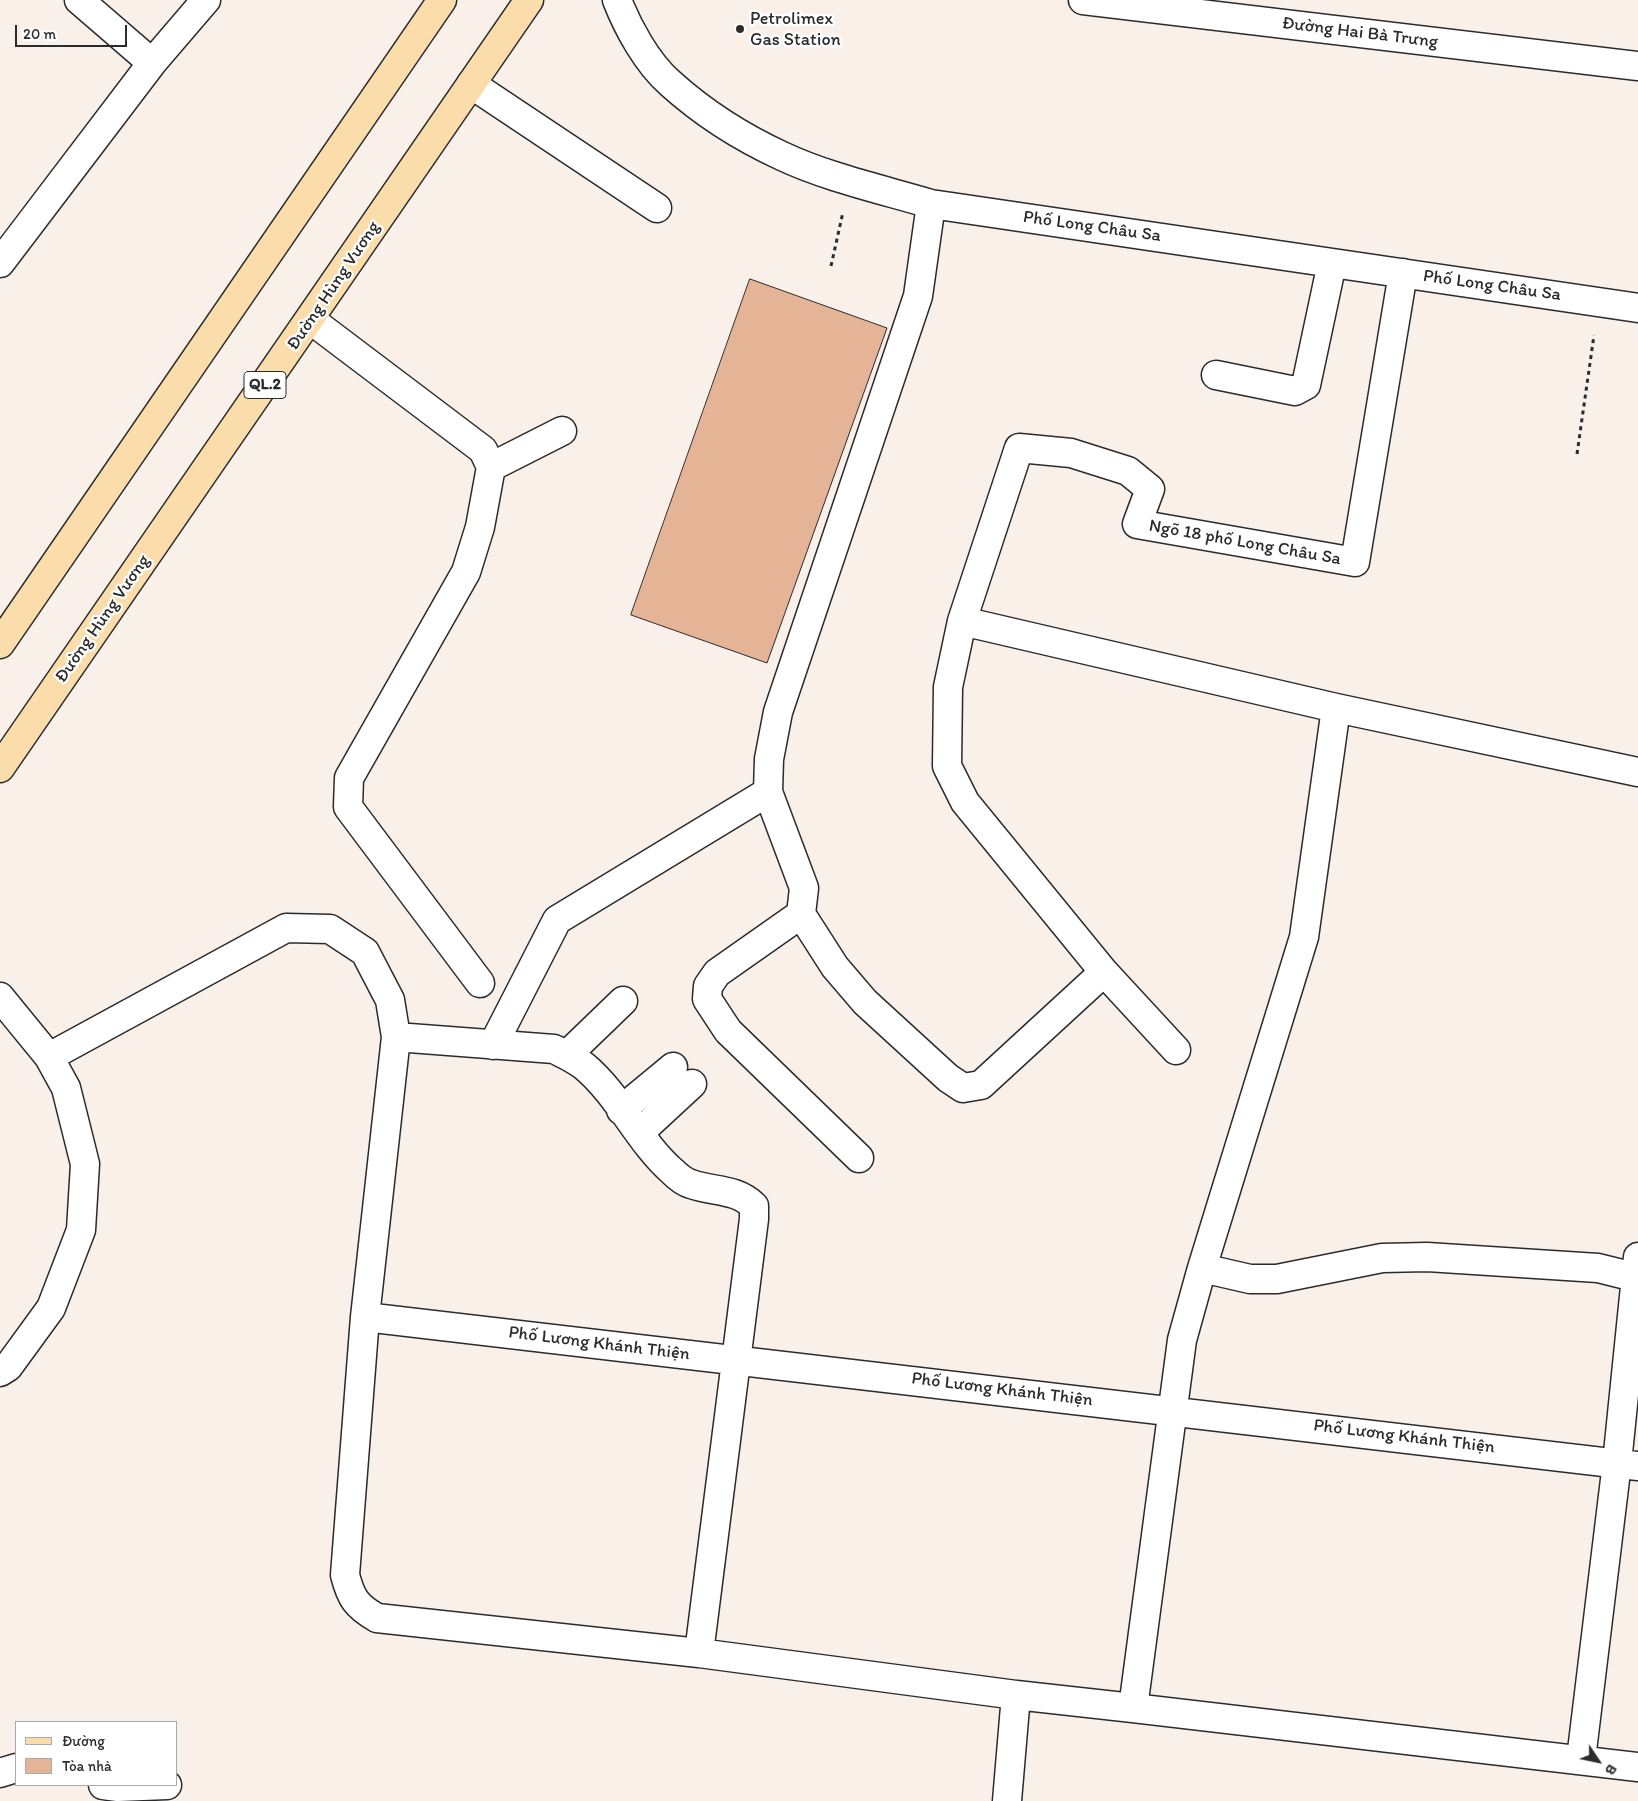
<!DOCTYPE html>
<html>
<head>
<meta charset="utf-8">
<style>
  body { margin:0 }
  #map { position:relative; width:1638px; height:1801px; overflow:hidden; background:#faf0ea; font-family:Itim,sans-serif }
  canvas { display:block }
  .legend { position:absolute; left:15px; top:1721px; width:162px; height:65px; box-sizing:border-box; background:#fff; border:1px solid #aaa; margin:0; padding:6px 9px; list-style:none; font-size:15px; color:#2b2b2b }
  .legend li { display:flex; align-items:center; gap:10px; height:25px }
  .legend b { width:25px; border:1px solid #aaa }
  .north { position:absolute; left:1573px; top:1736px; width:50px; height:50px; -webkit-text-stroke:4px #fff; paint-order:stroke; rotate:124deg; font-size:14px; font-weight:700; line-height:20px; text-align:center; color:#2b2b2b }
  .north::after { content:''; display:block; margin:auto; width:18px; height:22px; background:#2b2b2b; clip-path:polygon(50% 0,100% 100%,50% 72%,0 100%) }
  .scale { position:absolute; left:15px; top:25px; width:112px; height:22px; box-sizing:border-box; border:2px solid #2b2b2b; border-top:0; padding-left:6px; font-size:15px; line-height:18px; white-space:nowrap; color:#2b2b2b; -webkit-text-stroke:4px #fff; paint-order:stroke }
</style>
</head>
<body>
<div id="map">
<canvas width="1638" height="1801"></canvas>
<ul class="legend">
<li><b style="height:6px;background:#fbdcab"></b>Đường</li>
<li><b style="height:14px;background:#e5b497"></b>Tòa nhà</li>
</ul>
<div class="north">B</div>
<div class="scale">20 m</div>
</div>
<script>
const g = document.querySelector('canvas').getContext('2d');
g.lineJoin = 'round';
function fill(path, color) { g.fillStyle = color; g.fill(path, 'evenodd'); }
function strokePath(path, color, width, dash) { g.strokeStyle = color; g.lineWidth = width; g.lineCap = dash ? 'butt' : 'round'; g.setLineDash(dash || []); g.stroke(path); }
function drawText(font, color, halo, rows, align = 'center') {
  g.font = font + ' Itim,sans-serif'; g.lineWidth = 4.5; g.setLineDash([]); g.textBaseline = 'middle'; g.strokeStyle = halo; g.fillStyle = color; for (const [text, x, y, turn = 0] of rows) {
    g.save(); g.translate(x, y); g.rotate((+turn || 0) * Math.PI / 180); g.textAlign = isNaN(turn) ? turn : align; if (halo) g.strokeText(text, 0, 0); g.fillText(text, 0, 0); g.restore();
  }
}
const building = new Path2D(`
  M 750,279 L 887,328 L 767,663 L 631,615 Z`);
fill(building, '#e5b497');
strokePath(building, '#2b2b2b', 1);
const minor = new Path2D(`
  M 79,0 L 152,63
  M 617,0 C 628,28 647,63 670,83 C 702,112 743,138 782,156 C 826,177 884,190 931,204 L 1638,308
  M 1083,0 L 1638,66
  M 471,84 L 657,208
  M 931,204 L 918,296 L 778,712 L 769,759 L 768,792 L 804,888 L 801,914 L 835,967 L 865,1002 L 948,1078 L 963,1088 L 981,1085 L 1104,972
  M 0,263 L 152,63 L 206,0
  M 311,320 L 483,450 L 491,467 L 480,527 L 466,572 L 349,778 L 348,807 L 480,983
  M 1216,375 L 1295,391 L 1306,385 L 1332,263
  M 491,467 L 562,431
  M 962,621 L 1336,708 L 1638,772
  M 801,914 L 717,973 L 708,986 L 707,999 L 728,1031 L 859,1158
  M 0,997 L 49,1057 L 66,1088 L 85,1164 L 81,1230 L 51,1308 L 8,1367 L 0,1372
  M 396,1037 L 554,1049 C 564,1054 575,1059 584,1066 C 619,1095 638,1141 672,1171 C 677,1176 684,1182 691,1184 C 713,1192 736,1188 754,1206 L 754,1219 L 699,1653
  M 493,1045 L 557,920 L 768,792
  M 1176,1050 L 1104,972 L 965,802 L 947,766 L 948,687 L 962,621 L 1019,448 L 1071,453 L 1128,471 L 1150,489 L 1137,524 L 1355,562 L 1403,273
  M 567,1055 L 623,1001
  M 49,1057 L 286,928 L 330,929 L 365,952 L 390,1000 L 396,1037 L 365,1317 L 345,1575 C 351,1598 356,1606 377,1618 L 699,1653 L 1016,1695
  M 621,1110 L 673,1067
  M 639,1133 L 692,1084
  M 1202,1268 L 1250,1279 L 1277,1279 L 1382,1258 L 1427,1257 L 1598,1268 L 1638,1278
  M 365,1317 L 1638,1466
  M 1133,1708 L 1638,1767
  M 1581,1759 L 1617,1463 L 1638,1257
  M 0,1773 L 16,1768
  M 103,1785 L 118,1787 L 167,1785
  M 1007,1801 L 1016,1695 L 1133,1708 L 1182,1340 L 1202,1268 L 1304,937 L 1336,708`);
const major = new Path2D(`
  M 0,644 L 442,0
  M 0,768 L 529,0`);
strokePath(minor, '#2b2b2b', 31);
strokePath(major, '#2b2b2b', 31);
strokePath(new Path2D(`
  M 831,266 L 843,212
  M 1577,454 L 1594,335`), '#2b2b2b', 3, [4, 4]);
strokePath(minor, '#fff', 28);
strokePath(major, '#fbdcab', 28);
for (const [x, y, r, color] of [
  [740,29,5,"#2b2b2b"]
]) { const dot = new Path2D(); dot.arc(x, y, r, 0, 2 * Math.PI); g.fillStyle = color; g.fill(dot); strokePath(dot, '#fff', 2); }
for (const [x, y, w] of [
  [265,385,42]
]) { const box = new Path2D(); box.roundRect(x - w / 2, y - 13.5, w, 27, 4); g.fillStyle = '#fff'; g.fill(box); strokePath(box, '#2b2b2b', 1); }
drawText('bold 16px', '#2b2b2b', null, [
  ["QL.2",265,385]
]);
drawText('18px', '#2b2b2b', '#fff', [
  ["Petrolimex",750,19],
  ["Gas Station",750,40]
], 'left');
drawText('18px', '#2b2b2b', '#fff', [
  ["Đường Hai Bà Trưng",1360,33,7],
  ["Phố Long Châu Sa",1092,227,8],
  ["Đường Hùng Vương",334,286,-56],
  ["Phố Long Châu Sa",1492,286,8],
  ["Ngõ 18 phố Long Châu Sa",1245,543,10],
  ["Đường Hùng Vương",103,619,-55],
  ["Phố Lương Khánh Thiện",599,1344,7],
  ["Phố Lương Khánh Thiện",1002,1390,7],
  ["Phố Lương Khánh Thiện",1404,1437,7]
]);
</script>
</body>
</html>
